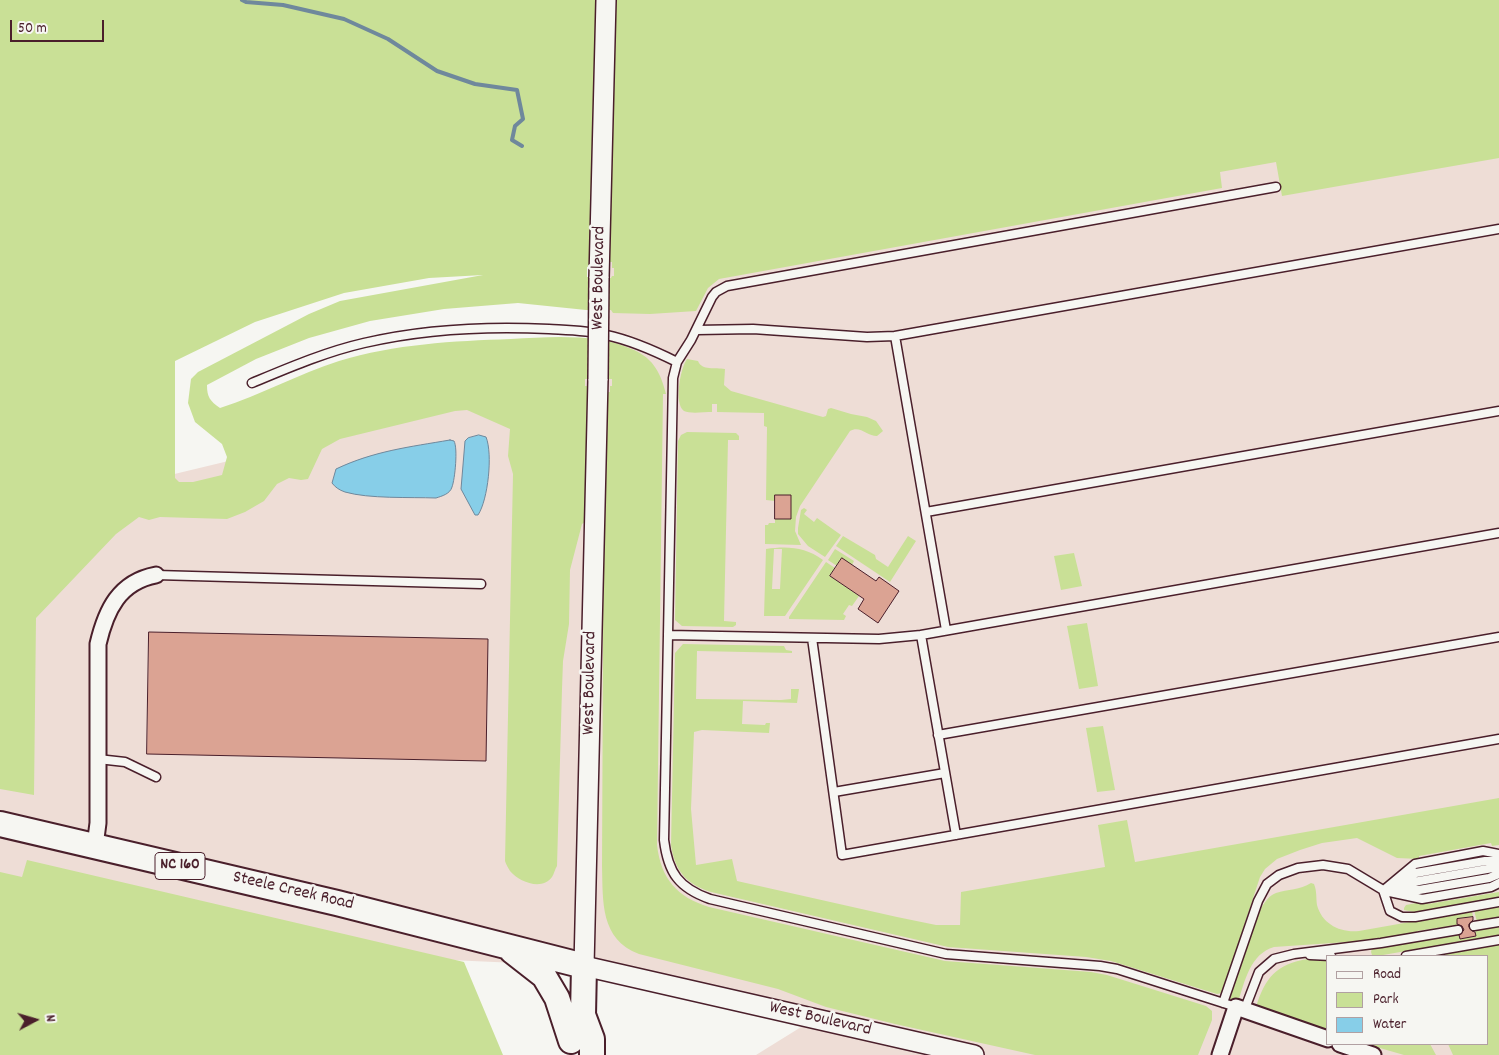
<!DOCTYPE html>
<html>
<head>
<meta charset="utf-8">
<style>
  body { margin:0 }
  #map { position:relative; width:1499px; height:1055px; overflow:hidden; background:#f6f6f2; font-family:Dekko,sans-serif }
  canvas { display:block }
  .legend { position:absolute; left:1326px; top:955px; width:162px; height:90px; box-sizing:border-box; background:#f6f6f2; border:1px solid #b1a0a2; margin:0; padding:6px 9px; list-style:none; font-size:15px; color:#4a1f2b }
  .legend li { display:flex; align-items:center; gap:10px; height:25px }
  .legend b { width:25px; border:1px solid #b1a0a2 }
  .north { position:absolute; left:10px; top:995px; width:50px; height:50px; -webkit-text-stroke:4px #f6f6f2; paint-order:stroke; rotate:84deg; font-size:14px; font-weight:700; line-height:20px; text-align:center; color:#4a1f2b }
  .north::after { content:''; display:block; margin:auto; width:18px; height:22px; background:#4a1f2b; clip-path:polygon(50% 0,100% 100%,50% 72%,0 100%) }
  .scale { position:absolute; left:10px; top:20px; width:94px; height:22px; box-sizing:border-box; border:2px solid #4a1f2b; border-top:0; padding-left:6px; font-size:15px; line-height:18px; white-space:nowrap; color:#4a1f2b; -webkit-text-stroke:4px #f6f6f2; paint-order:stroke }
</style>
</head>
<body>
<div id="map">
<canvas width="1499" height="1055"></canvas>
<ul class="legend">
<li><b style="height:6px;background:#f6f6f2"></b>Road</li>
<li><b style="height:14px;background:#c9e096"></b>Park</li>
<li><b style="height:14px;background:#87cee8"></b>Water</li>
</ul>
<div class="north">N</div>
<div class="scale">50 m</div>
</div>
<script>
const g = document.querySelector('canvas').getContext('2d');
g.lineJoin = 'round';
function fill(path, color) { g.fillStyle = color; g.fill(path, 'evenodd'); }
function strokePath(path, color, width, dash) { g.strokeStyle = color; g.lineWidth = width; g.lineCap = dash ? 'butt' : 'round'; g.setLineDash(dash || []); g.stroke(path); }
function drawText(font, color, halo, rows, align = 'center') {
  g.font = font + ' Dekko,sans-serif'; g.lineWidth = 5; g.setLineDash([]); g.textBaseline = 'middle'; g.strokeStyle = halo; g.fillStyle = color; for (const [text, x, y, turn = 0] of rows) {
    g.save(); g.translate(x, y); g.rotate((+turn || 0) * Math.PI / 180); g.textAlign = isNaN(turn) ? turn : align; if (halo) g.strokeText(text, 0, 0); g.fillText(text, 0, 0); g.restore();
  }
}
fill(new Path2D(`
  M 606,0 L 1499,0 L 1499,1055 L 756,1055 L 814,1019 L 584,966 L 24,941 L 0,898 L 0,516 L 594,373 ZM 1328,956 L 1488,956 L 1488,1044 L 1328,1044 Z`), '#eeddd6');
fill(new Path2D(`
  M 0,0 L 598,0 L 590,267 L 587,267 L 587,277 L 611,278 L 612,276 L 614,276 L 614,268 L 612,268 L 612,262 L 608,262 L 613,0 L 1499,0 L 1499,158 L 1282,196 L 1276,162 L 1220,172 L 1222,188 L 719,279 L 708,288 L 696,311 L 650,314 L 613,313 L 611,310 L 586,310 L 518,303 L 444,309 L 370,321 L 309,338 L 256,359 L 207,385 C 207,397 210,401 220,408 C 261,395 298,374 339,361 C 395,344 453,341 511,339 C 551,337 597,333 634,350 C 654,359 661,374 666,394 L 663,394 L 657,845 C 661,879 677,897 709,907 L 945,961 L 1091,972 L 1107,975 L 1206,1006 L 1212,1011 L 1212,1020 L 1198,1055 L 1035,1055 L 895,1024 L 826,1007 L 778,989 L 639,954 C 600,939 603,902 602,866 L 604,435 L 607,392 L 610,392 L 610,386 L 612,386 L 612,379 L 585,379 L 585,386 L 587,386 L 587,506 L 585,522 L 582,524 L 570,570 L 569,624 L 563,661 L 562,689 L 557,866 C 555,869 554,874 552,877 C 542,891 519,882 510,871 C 508,868 506,864 505,861 L 513,474 L 508,456 L 510,429 L 467,410 L 455,411 L 340,439 L 322,449 L 308,479 L 301,480 L 289,478 L 277,484 L 264,501 L 245,512 L 227,519 L 160,517 L 149,520 L 139,517 L 116,534 L 36,618 L 34,795 L 0,789 ZM 483,275 L 340,301 L 309,314 L 198,372 L 191,379 L 188,403 L 195,422 L 222,444 L 227,457 L 222,475 L 193,482 L 179,482 L 175,478 L 175,361 L 255,322 L 344,293 L 429,278 Z
  M 687,359 L 698,361 C 702,371 715,367 725,369 L 724,385 L 731,391 L 823,417 L 826,416 L 828,409 L 831,408 L 851,414 L 867,417 L 876,421 L 883,431 L 877,436 C 867,436 860,425 850,431 L 800,506 L 796,517 L 795,531 L 801,545 L 765,544 L 765,525 L 768,525 L 769,523 L 775,523 L 775,519 L 791,519 L 791,495 L 775,495 L 775,501 L 766,500 L 767,427 L 764,426 L 764,413 L 717,412 L 717,404 L 712,404 L 712,412 C 704,412 690,414 684,411 C 674,404 680,369 687,359 Z
  M 687,432 L 736,433 L 739,436 L 739,440 L 728,440 L 724,621 L 736,622 L 736,625 L 733,627 L 682,626 L 675,620 L 678,441 L 681,435 Z
  M 804,508 L 807,510 L 804,514 L 814,522 L 817,518 L 841,535 L 825,557 L 808,546 L 798,534 L 798,528 L 801,510 Z
  M 843,536 L 875,555 L 876,559 L 888,567 L 908,536 L 916,541 L 890,582 L 836,546 Z
  M 766,549 C 788,546 805,547 823,560 L 785,616 L 764,616 ZM 774,549 L 782,549 L 780,589 L 772,589 Z
  M 835,549 L 854,561 L 852,565 L 842,558 L 837,566 L 828,560 Z
  M 1074,553 L 1082,586 L 1061,590 L 1054,556 Z
  M 826,562 L 835,568 L 830,576 L 859,596 L 852,606 L 849,605 L 843,614 L 846,616 L 844,620 L 789,619 L 789,617 Z
  M 1087,623 L 1098,686 L 1079,689 L 1067,626 Z
  M 683,644 L 784,646 L 786,650 L 792,651 L 792,653 L 697,651 L 696,699 L 781,700 L 791,699 L 791,689 L 799,689 L 797,703 L 743,701 L 742,724 L 765,725 L 766,723 L 770,723 L 769,733 L 702,730 L 694,732 L 691,809 L 696,865 L 732,859 L 737,881 L 897,917 L 936,925 L 960,925 L 961,892 L 1105,867 L 1098,825 L 1127,820 L 1135,862 L 1499,798 L 1499,845 L 1492,846 L 1491,843 L 1419,856 L 1419,859 L 1397,858 L 1357,838 L 1322,843 L 1300,850 L 1277,859 L 1265,869 L 1260,877 L 1222,993 L 1217,994 L 1111,961 L 1086,957 L 948,947 L 711,892 C 686,884 675,871 671,845 L 675,653 Z
  M 1103,726 L 1115,790 L 1097,792 L 1086,728 Z
  M 27,860 L 464,962 L 503,1055 L 0,1055 L 0,872 L 22,877 Z
  M 1311,883 L 1314,884 C 1317,891 1316,898 1317,905 C 1322,924 1340,933 1359,931 L 1472,911 L 1473,917 L 1457,919 L 1457,925 L 1417,931 L 1417,934 L 1385,938 L 1377,940 L 1274,947 C 1250,954 1245,981 1238,1002 L 1229,999 L 1253,930 L 1252,929 C 1256,918 1264,897 1276,893 C 1288,889 1300,890 1311,883 Z
  M 1499,892 L 1499,899 L 1419,913 L 1404,910 L 1404,908 L 1406,905 L 1427,901 L 1428,904 Z
  M 1499,906 L 1499,919 L 1496,919 L 1496,917 L 1477,922 L 1474,910 Z
  M 1499,925 L 1499,935 L 1383,955 L 1372,955 L 1371,952 L 1372,948 L 1387,946 L 1387,944 L 1436,938 L 1459,933 L 1460,939 L 1476,936 L 1475,930 Z
  M 1499,944 L 1499,1055 L 1453,1055 L 1448,1044 L 1488,1044 L 1488,956 L 1429,956 Z
  M 1308,959 L 1328,960 L 1328,1031 L 1256,1007 C 1265,978 1276,964 1308,959 Z
  M 1366,1044 L 1430,1044 L 1436,1055 L 1404,1055 Z`), '#c9e096');
const water = new Path2D(`
  M 479,435 L 486,437 C 493,454 488,500 478,515 L 475,515 L 461,489 L 465,441 L 468,438 Z
  M 450,440 L 454,441 C 458,448 455,479 452,487 C 450,494 442,496 436,498 C 410,497 369,499 345,492 C 339,490 335,487 332,483 L 336,469 C 374,451 409,447 450,440 Z`);
fill(water, '#87cee8');
strokePath(water, '#6f889c', 1);
strokePath(new Path2D(`
  M 242,0 L 246,2 L 283,5 L 344,19 L 388,39 L 437,71 L 475,84 L 517,90 L 523,119 L 515,126 L 512,140 L 522,146`), '#6f889c', 4);
const building = new Path2D(`
  M 775,495 L 791,495 L 791,519 L 775,519 Z
  M 842,558 L 876,581 L 879,577 L 899,591 L 878,623 L 858,609 L 864,599 L 830,576 Z
  M 149,632 L 488,639 L 486,761 L 147,754 Z
  M 1473,917 L 1473,920 L 1469,924 L 1469,927 L 1472,931 L 1475,932 L 1476,936 L 1460,939 L 1459,935 L 1464,930 L 1462,926 L 1457,924 L 1457,919 Z`);
fill(building, '#dba393');
strokePath(building, '#4a1f2b', 1);
const service = new Path2D(`
  M 697,330 L 753,329 L 867,337 L 895,336
  M 252,383 C 288,368 325,352 364,343 C 424,329 487,326 549,329 C 568,330 587,330 606,335 C 630,340 655,351 677,362
  M 926,512 L 1499,411
  M 156,575 L 481,584
  M 946,630 L 895,336 L 1499,229
  M 668,635 L 879,639 L 921,635
  M 812,638 L 842,855 L 1499,739
  M 938,735 L 1499,637
  M 98,759 L 125,762 L 156,777
  M 834,792 L 945,773
  M 956,835 L 921,635 L 1499,533
  M 1396,884 L 1416,873 L 1485,861 L 1499,861
  M 1385,889 L 1415,864 L 1483,851 L 1499,854
  M 1383,890 L 1390,911 L 1402,917 L 1415,917 L 1499,902
  M 1398,890 L 1419,890 L 1489,878 L 1499,874
  M 1385,891 L 1422,899 L 1491,887 L 1499,883
  M 1474,926 L 1499,922
  M 1310,955 L 1331,956
  M 1406,956 L 1499,940
  M 1223,1003 L 1258,901 L 1267,884 L 1279,875 L 1298,868 L 1323,865 L 1348,869 L 1383,890 L 1419,881 L 1499,867
  M 1236,1007 L 1117,969 L 1100,966 L 946,954 L 710,899 C 679,888 668,873 664,840 L 673,378 L 677,362 L 691,340 L 712,297 L 716,292 L 727,286 L 1276,187
  M 1244,1011 L 1259,972 L 1274,959 L 1294,954 L 1381,943 L 1458,930`);
const minor = new Path2D(`
  M 95,846 L 98,823 L 98,644 C 106,610 119,582 156,575
  M 1340,1044 L 1373,1055
  M 1220,1055 L 1236,1007 L 1328,1039`);
const tertiary = new Path2D(`
  M 599,278 L 606,0
  M 598,379 L 584,966 L 974,1055`);
const primary = new Path2D(`
  M 0,824 L 337,903 L 584,966 L 583,1015 L 592,1039 L 592,1055
  M 512,951 L 544,976 L 557,998 L 571,1041`);
strokePath(service, '#4a1f2b', 11);
strokePath(minor, '#4a1f2b', 19);
strokePath(tertiary, '#4a1f2b', 22);
strokePath(primary, '#4a1f2b', 28);
strokePath(service, '#f6f6f2', 8);
strokePath(minor, '#f6f6f2', 15);
strokePath(tertiary, '#f6f6f2', 19);
strokePath(primary, '#f6f6f2', 24);
const tertiaryBridge = new Path2D(`
  M 598,379 L 599,278`);
strokePath(tertiaryBridge, '#4a1f2b', 22, []);
strokePath(tertiaryBridge, '#f6f6f2', 19);
for (const [x, y, w] of [
  [180,866,50]
]) { const box = new Path2D(); box.roundRect(x - w / 2, y - 13.5, w, 27, 4); g.fillStyle = '#f6f6f2'; g.fill(box); strokePath(box, '#4a1f2b', 1); }
drawText('bold 16px', '#4a1f2b', null, [
  ["NC 160",180,866]
]);
drawText('18px', '#4a1f2b', '#f6f6f2', [
  ["West Boulevard",600,278,-89],
  ["West Boulevard",591,683,-89],
  ["Steele Creek Road",293,892,13],
  ["West Boulevard",820,1020,13]
]);
</script>
</body>
</html>
